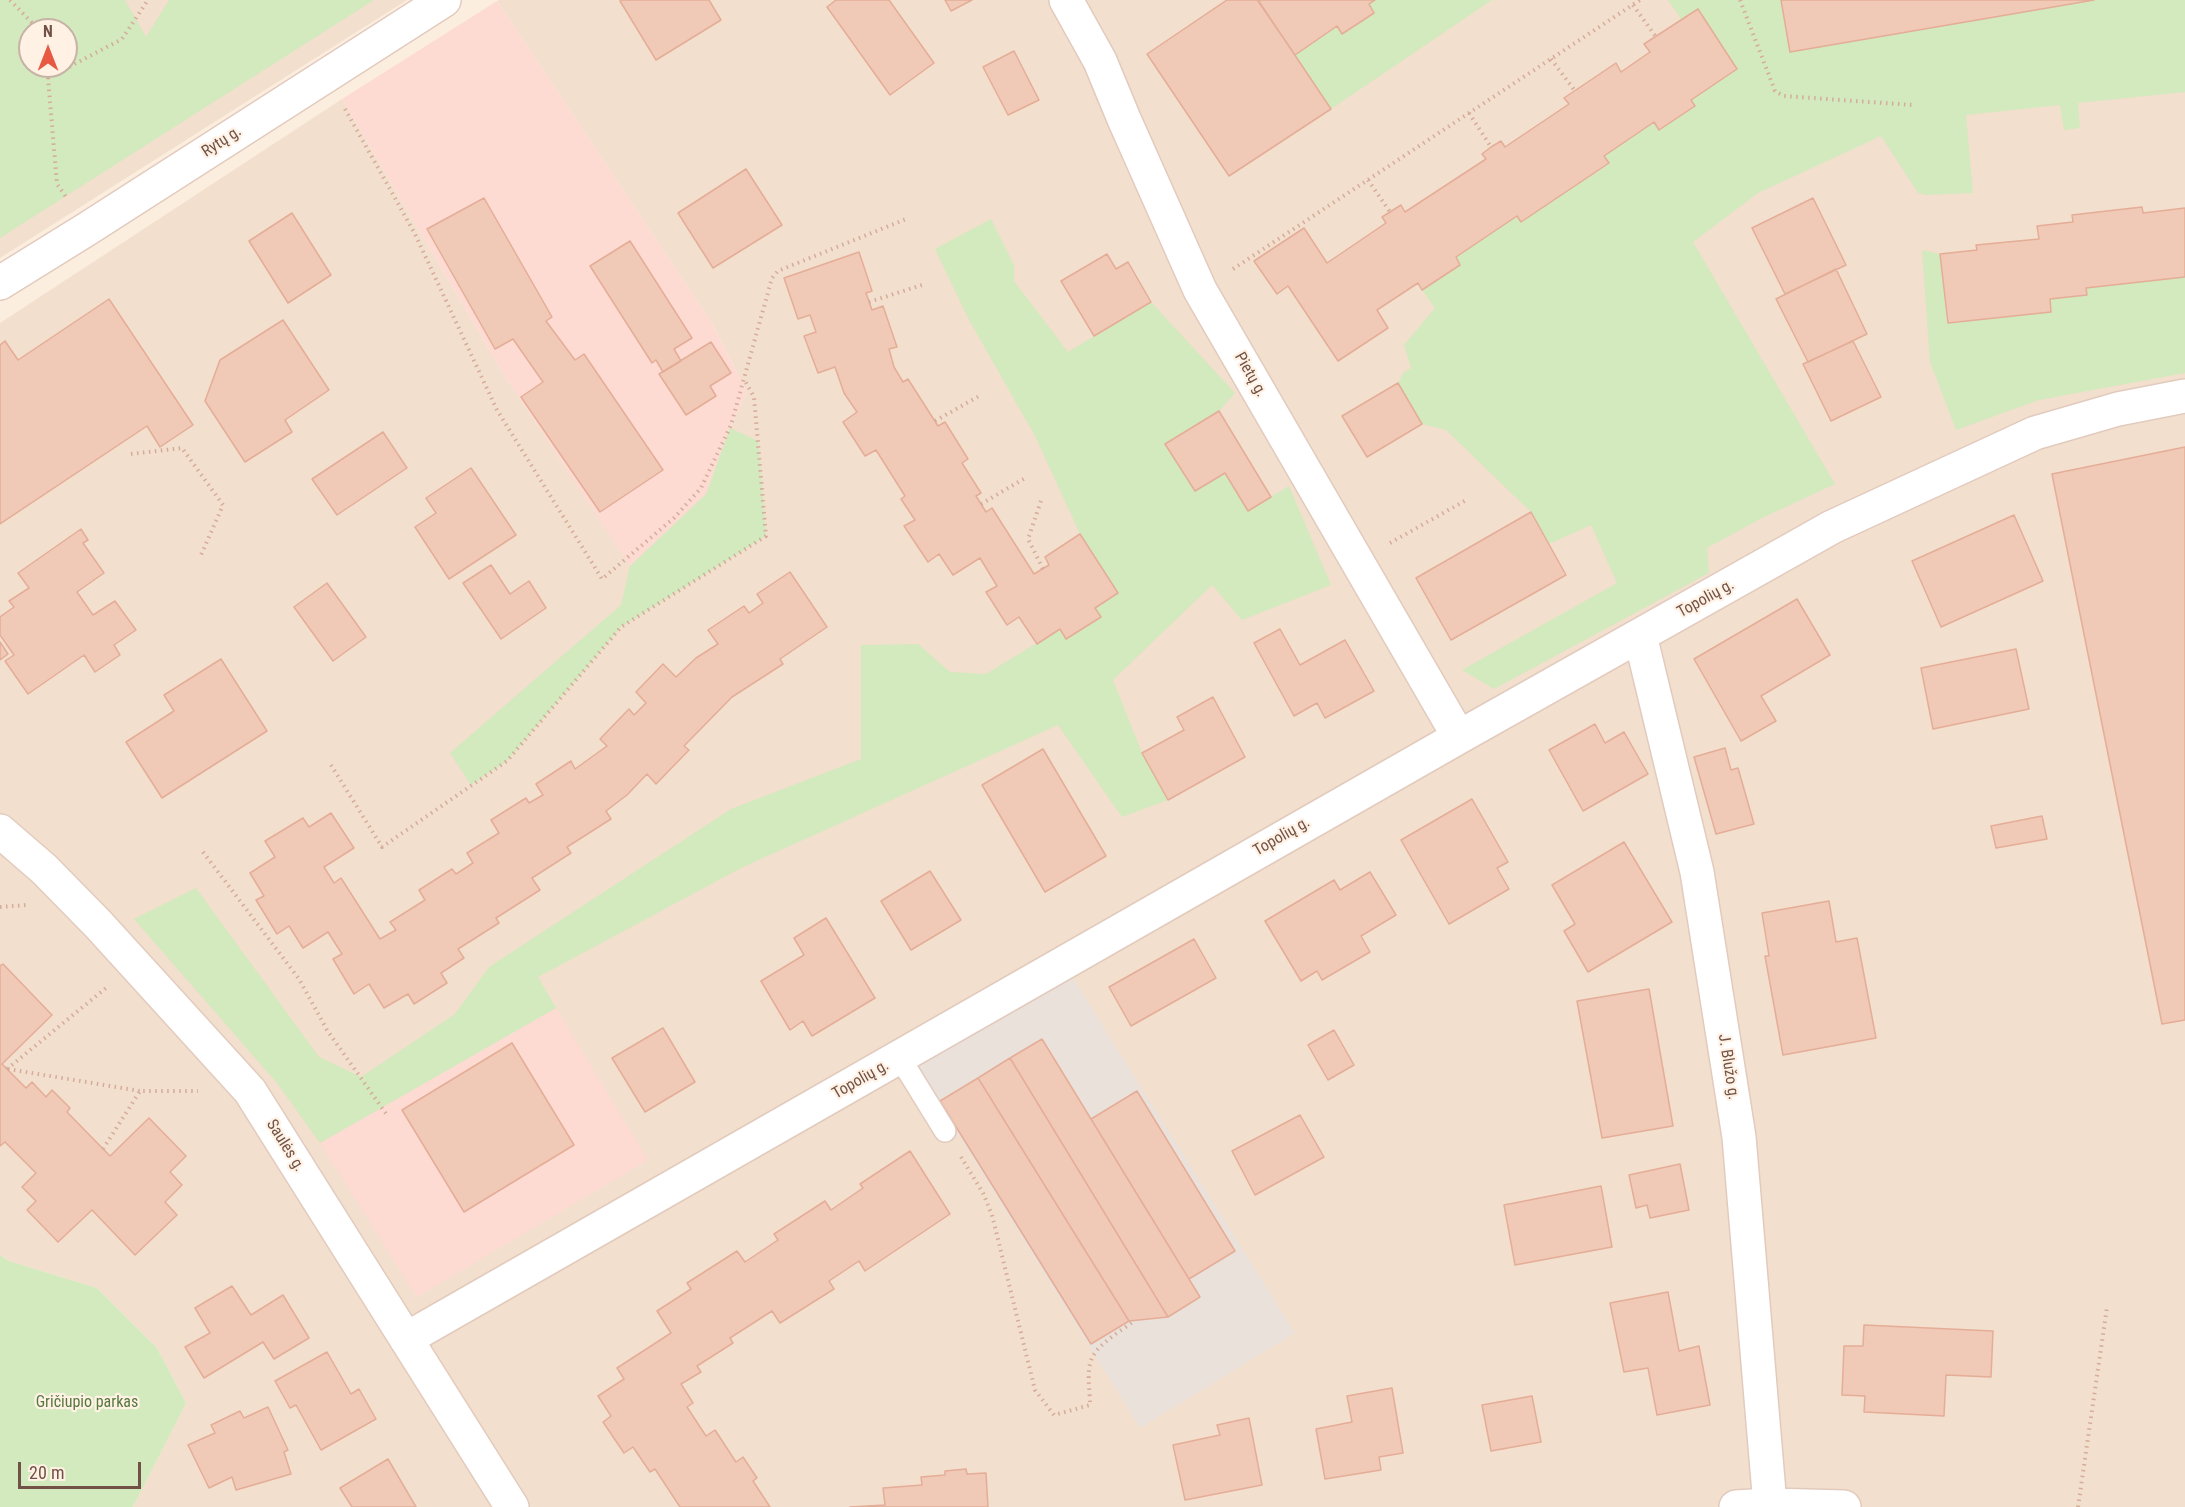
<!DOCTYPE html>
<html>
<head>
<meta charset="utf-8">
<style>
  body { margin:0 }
  #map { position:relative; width:2185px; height:1507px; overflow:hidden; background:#fceedf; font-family:"Roboto Condensed",sans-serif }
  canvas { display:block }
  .north { position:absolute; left:18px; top:18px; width:60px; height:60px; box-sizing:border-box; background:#fff2e5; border:2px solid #c7b2a6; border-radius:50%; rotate:0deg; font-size:16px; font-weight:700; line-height:24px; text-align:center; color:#725247 }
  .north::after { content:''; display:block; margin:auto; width:21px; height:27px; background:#e75943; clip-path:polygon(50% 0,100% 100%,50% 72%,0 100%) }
  .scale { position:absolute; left:18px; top:1462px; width:123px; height:27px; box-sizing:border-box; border:3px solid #725247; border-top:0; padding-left:8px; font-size:18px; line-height:21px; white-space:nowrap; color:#725247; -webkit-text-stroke:4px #fff2e5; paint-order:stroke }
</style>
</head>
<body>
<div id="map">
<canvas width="2185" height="1507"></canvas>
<div class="north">N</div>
<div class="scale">20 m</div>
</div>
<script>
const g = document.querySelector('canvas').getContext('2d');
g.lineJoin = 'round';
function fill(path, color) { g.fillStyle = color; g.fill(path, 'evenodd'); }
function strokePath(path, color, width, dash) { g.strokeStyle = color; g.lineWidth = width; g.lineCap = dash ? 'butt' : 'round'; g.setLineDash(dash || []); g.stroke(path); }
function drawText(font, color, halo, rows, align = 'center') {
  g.font = font + ' "Roboto Condensed",sans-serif'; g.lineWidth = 4.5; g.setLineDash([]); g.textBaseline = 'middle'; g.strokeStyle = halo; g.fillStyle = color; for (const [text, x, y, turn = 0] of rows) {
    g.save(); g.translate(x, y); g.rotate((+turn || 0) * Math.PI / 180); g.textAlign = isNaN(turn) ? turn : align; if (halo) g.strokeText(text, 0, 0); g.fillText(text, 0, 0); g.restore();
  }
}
fill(new Path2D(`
  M 0,0 L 407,0 L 0,258 ZM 30,30 L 66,30 L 66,66 L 30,66 Z
  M 499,0 L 2185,0 L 2185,1507 L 133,1507 L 186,1403 L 157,1348 L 97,1288 L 9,1261 L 0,1255 L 0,323 L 342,99 L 503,373 L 630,565 L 706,494 L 730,428 L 747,392 L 711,322 L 497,1 Z`), '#f3dfcd');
fill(new Path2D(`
  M 497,1 L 711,322 L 747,392 L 730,428 L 706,495 L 630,566 L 503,373 L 342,99 Z
  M 556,1008 L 648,1160 L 417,1297 L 320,1143 Z`), '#fddbd2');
fill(new Path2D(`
  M 1071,975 L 1295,1333 L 1140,1428 L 915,1065 Z`), '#eae1db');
fill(new Path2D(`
  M 0,0 L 125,0 L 146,37 L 169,0 L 374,0 L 0,238 ZM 30,30 L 66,30 L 66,66 L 30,66 Z
  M 1375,0 L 1492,0 L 1331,109 L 1295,55 L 1337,26 L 1343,34 L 1374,13 L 1369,4 Z
  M 1668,0 L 1781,0 L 1790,52 L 2094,0 L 2185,0 L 2185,92 L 2078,103 L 2080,128 L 2064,130 L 2060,105 L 1966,115 L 1973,193 L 1926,195 L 1918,193 L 1881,136 L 1758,193 L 1693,242 L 1835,484 L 1762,518 L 1707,548 L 1709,573 L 1494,689 L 1462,670 L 1617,583 L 1591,525 L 1549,544 L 1531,512 L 1446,430 L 1422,424 L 1398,383 L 1403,373 L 1411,368 L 1404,345 L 1435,308 L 1422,290 L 1460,265 L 1456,257 L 1517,216 L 1521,222 L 1609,164 L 1604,156 L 1654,122 L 1660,130 L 1694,107 L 1691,100 L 1737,69 L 1698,9 L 1682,20 Z
  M 991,219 L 1014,265 L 1014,281 L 1068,352 L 1151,302 L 1235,393 L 1219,411 L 1166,444 L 1194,491 L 1225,473 L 1248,511 L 1289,486 L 1331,585 L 1242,620 L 1212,585 L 1113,680 L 1142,753 L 1168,800 L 1122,817 L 1058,725 L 743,867 L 538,977 L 556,1008 L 320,1143 L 277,1083 L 134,919 L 196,888 L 319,1057 L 361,1077 L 455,1014 L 489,967 L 731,809 L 861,759 L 861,645 L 918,644 L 950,672 L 986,674 L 1060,629 L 1067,639 L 1100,617 L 1095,608 L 1118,593 L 1080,534 L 1035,436 L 968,318 L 935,249 Z
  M 1922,250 L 1940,254 L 1948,323 L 2051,312 L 2050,299 L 2087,295 L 2086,288 L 2185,277 L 2185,373 L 2039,400 L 1956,430 L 1930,362 Z
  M 730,428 L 758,441 L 766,536 L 621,627 L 507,761 L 471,785 L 450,753 L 621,605 L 630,566 L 706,494 Z
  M 0,1255 L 9,1261 L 97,1288 L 157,1348 L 186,1403 L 133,1507 L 0,1507 Z`), '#d3e9be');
const building = new Path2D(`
  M 621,0 L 709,0 L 721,20 L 656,60 L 620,1 Z
  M 836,0 L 889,0 L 934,63 L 890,95 L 827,7 Z
  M 945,0 L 972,0 L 951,11 Z
  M 1227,0 L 1258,0 L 1331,109 L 1229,176 L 1147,54 Z
  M 1260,0 L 1375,0 L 1369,4 L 1374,13 L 1342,34 L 1337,26 L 1295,55 L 1258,1 Z
  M 1781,0 L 2094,0 L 1790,52 Z
  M 1698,9 L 1737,69 L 1691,100 L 1695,106 L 1659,130 L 1654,122 L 1604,156 L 1609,163 L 1521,222 L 1517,216 L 1456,257 L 1460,265 L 1422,290 L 1418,283 L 1377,310 L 1388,328 L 1338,361 L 1288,286 L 1277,294 L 1254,261 L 1304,228 L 1327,263 L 1386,223 L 1382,217 L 1401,205 L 1405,212 L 1486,159 L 1482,154 L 1491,147 L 1501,141 L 1505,147 L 1569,104 L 1564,98 L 1616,63 L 1621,72 L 1650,52 L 1644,44 Z
  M 1014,51 L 1039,100 L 1008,115 L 983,67 Z
  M 746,169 L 782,225 L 713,268 L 678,213 Z
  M 484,198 L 552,317 L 546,321 L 575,360 L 584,354 L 663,470 L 600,512 L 521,397 L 543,382 L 513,339 L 495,349 L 427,229 Z
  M 1813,198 L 1846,265 L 1785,294 L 1752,228 Z
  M 2142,207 L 2143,213 L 2185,208 L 2185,277 L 2086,288 L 2087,295 L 2050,299 L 2051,312 L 1948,323 L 1940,254 L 1977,250 L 1976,245 L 2039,239 L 2037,226 L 2073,222 L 2072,215 Z
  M 292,213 L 331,275 L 288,303 L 249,241 Z
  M 630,241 L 692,338 L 674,349 L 681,361 L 663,372 L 656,360 L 652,363 L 590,266 Z
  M 859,252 L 872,291 L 866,293 L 872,310 L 883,306 L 897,347 L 889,349 L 894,367 L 903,382 L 908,379 L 938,426 L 945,422 L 968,459 L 962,463 L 981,493 L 976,496 L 986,512 L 992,508 L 1034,574 L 1049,565 L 1045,557 L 1080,534 L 1118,593 L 1095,608 L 1101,617 L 1066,639 L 1060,629 L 1037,644 L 1019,617 L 1007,625 L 986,592 L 997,586 L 980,558 L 953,575 L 939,554 L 928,562 L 904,526 L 915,520 L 901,499 L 905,496 L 876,450 L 865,456 L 843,422 L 857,412 L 844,393 L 835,367 L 818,373 L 804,336 L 816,332 L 810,315 L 798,319 L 784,278 Z
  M 1107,254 L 1116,269 L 1128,262 L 1151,302 L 1094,336 L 1061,281 Z
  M 1836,269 L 1867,334 L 1808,362 L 1776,299 Z
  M 109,299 L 193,425 L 160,447 L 147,426 L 0,524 L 0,345 L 5,341 L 18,360 Z
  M 283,320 L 329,390 L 285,420 L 292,432 L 245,462 L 205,401 L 220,360 Z
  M 1853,341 L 1881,397 L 1831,421 L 1803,364 Z
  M 711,342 L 731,373 L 710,386 L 716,396 L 686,415 L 659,374 Z
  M 1398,383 L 1422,424 L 1367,457 L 1342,416 Z
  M 1219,411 L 1271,497 L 1248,511 L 1225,473 L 1195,491 L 1165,444 Z
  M 383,432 L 407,468 L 337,515 L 312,479 Z
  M 2185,447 L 2185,1020 L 2162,1024 L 2052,474 Z
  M 471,468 L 516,535 L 449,579 L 415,527 L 436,513 L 426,498 Z
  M 1531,512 L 1566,575 L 1451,640 L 1416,578 Z
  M 2014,515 L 2043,581 L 1941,627 L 1912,561 Z
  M 81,529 L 88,540 L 83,543 L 104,573 L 77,592 L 93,615 L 115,601 L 136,630 L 114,645 L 120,655 L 95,672 L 84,655 L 28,694 L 5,661 L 14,655 L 0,635 L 0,617 L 14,607 L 9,601 L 29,588 L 18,573 Z
  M 491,565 L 510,594 L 529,581 L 546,608 L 501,639 L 463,583 Z
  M 790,572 L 827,627 L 780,659 L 783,664 L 732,697 L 684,746 L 689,750 L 656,784 L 647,774 L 627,795 L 606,811 L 611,819 L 567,847 L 571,853 L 532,878 L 540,890 L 496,918 L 499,923 L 458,949 L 464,958 L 441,973 L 447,983 L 414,1004 L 408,994 L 384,1008 L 369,984 L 354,994 L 333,959 L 342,954 L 328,932 L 303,948 L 289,926 L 277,934 L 256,900 L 264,896 L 250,873 L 275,857 L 265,841 L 303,818 L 309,827 L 331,813 L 354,848 L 324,867 L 334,883 L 341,878 L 380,939 L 396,930 L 390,922 L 425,900 L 419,890 L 452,869 L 456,874 L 473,863 L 467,853 L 499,833 L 491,820 L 526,798 L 529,803 L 543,795 L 536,784 L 571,761 L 575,769 L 607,746 L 600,739 L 629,709 L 634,715 L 646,703 L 636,692 L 663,664 L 676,677 L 696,658 L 718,644 L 708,630 L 744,606 L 749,613 L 763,603 L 757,594 Z
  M 327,583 L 366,637 L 333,661 L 294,607 Z
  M 1797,599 L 1830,655 L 1761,696 L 1776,721 L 1741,741 L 1694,659 Z
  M 1280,629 L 1300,665 L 1345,640 L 1374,691 L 1325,718 L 1317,703 L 1294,716 L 1254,643 Z
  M 0,642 L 8,654 L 0,660 Z
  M 2016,649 L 2029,709 L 1933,729 L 1921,668 Z
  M 221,659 L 267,731 L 162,798 L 126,742 L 174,711 L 164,695 Z
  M 1213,697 L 1245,757 L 1168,800 L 1142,753 L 1184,730 L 1177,717 Z
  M 1595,724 L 1605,743 L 1624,732 L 1648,774 L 1583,811 L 1549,750 Z
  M 1725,748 L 1731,770 L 1738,768 L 1754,824 L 1716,834 L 1694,757 Z
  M 1043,749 L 1106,856 L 1045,892 L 982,785 Z
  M 1472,799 L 1508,862 L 1497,868 L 1509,889 L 1449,924 L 1401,840 Z
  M 2042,816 L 2047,839 L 1996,848 L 1991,826 Z
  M 1624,842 L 1672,922 L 1588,972 L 1564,931 L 1575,924 L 1552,885 Z
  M 930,871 L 961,920 L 911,950 L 881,901 Z
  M 1370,872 L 1396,915 L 1361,936 L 1370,952 L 1322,980 L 1317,971 L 1301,981 L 1265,921 L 1334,880 L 1340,890 Z
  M 1829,901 L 1836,942 L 1857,938 L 1876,1038 L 1783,1055 L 1765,956 L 1769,956 L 1762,913 Z
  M 826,918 L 875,998 L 812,1036 L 803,1021 L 790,1030 L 761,981 L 804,955 L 794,938 Z
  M 1194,939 L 1216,978 L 1131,1026 L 1109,987 Z
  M 3,964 L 52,1015 L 2,1064 L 26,1088 L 32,1082 L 46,1097 L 52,1090 L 70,1108 L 67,1112 L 110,1156 L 149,1118 L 186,1156 L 170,1172 L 182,1185 L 165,1202 L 177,1215 L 135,1255 L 92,1210 L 58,1242 L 27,1210 L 36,1201 L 22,1187 L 36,1173 L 5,1142 L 0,1146 L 0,966 Z
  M 1649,989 L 1673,1126 L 1602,1138 L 1577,1001 Z
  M 663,1028 L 695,1082 L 645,1112 L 612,1058 Z
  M 1334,1030 L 1354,1065 L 1328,1080 L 1308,1045 Z
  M 1042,1039 L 1200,1297 L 1168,1317 L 1010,1058 Z
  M 512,1043 L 574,1145 L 464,1212 L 402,1110 Z
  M 1010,1058 L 1168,1317 L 1129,1321 L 978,1078 Z
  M 978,1078 L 1129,1321 L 1091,1344 L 940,1101 Z
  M 1137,1091 L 1235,1251 L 1189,1279 L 1091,1119 Z
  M 1300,1115 L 1324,1157 L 1255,1195 L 1232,1151 Z
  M 910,1151 L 950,1214 L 865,1271 L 859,1261 L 829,1281 L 834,1289 L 780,1323 L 772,1311 L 730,1338 L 733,1343 L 697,1366 L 701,1372 L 681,1384 L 693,1403 L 687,1407 L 706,1436 L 715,1430 L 736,1462 L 743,1457 L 757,1478 L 753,1481 L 770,1507 L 680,1507 L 655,1469 L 650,1472 L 633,1447 L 624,1453 L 603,1422 L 611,1416 L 598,1396 L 624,1379 L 617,1368 L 671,1333 L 657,1311 L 691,1289 L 687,1283 L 737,1251 L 745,1262 L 778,1240 L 774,1234 L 825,1201 L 831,1210 L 863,1188 L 860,1184 Z
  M 1680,1164 L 1689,1210 L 1650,1218 L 1647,1205 L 1636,1208 L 1629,1175 Z
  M 1601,1186 L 1612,1247 L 1515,1265 L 1504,1205 Z
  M 232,1286 L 251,1315 L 283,1295 L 309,1338 L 274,1359 L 263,1342 L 204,1378 L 185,1347 L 210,1333 L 195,1308 Z
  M 1668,1292 L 1679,1351 L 1699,1346 L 1710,1405 L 1657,1415 L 1648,1368 L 1624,1372 L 1610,1303 Z
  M 1864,1325 L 1993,1331 L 1991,1377 L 1946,1375 L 1944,1416 L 1864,1412 L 1865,1396 L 1842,1395 L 1844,1346 L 1863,1346 Z
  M 327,1352 L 351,1394 L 359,1389 L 376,1419 L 321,1450 L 296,1405 L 290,1408 L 275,1381 Z
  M 1392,1388 L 1403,1453 L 1379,1457 L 1381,1470 L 1325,1479 L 1316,1429 L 1352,1422 L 1347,1396 Z
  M 1532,1396 L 1541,1442 L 1491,1451 L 1482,1405 Z
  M 268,1407 L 288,1450 L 284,1452 L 291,1474 L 236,1490 L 232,1477 L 209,1488 L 188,1445 L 215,1433 L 211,1425 L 240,1411 L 244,1418 Z
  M 1249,1418 L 1262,1485 L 1185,1500 L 1173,1445 L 1220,1435 L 1217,1425 Z
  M 388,1459 L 416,1507 L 352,1507 L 340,1488 Z
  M 966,1469 L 967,1474 L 986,1473 L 988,1507 L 850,1507 L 885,1505 L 883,1488 L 922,1485 L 921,1477 L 945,1475 L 945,1471 Z`);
fill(building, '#f1c9b7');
strokePath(building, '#e4ad97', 1.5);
const service = new Path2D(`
  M 900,1058 L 945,1131`);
const minor = new Path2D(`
  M 1066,0 L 1100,61 L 1124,119 L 1200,290 L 1459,737
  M 0,283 L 87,229 L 444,0
  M 1640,635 L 1697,872 L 1739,1137 L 1770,1505
  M 0,831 L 44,869 L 98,924 L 250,1091 L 512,1507
  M 406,1339 L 1459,737 L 1832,527 L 2035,433 L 2118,409 L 2185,396
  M 1736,1507 L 1770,1505 L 1844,1507`);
strokePath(service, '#e2cbbe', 24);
strokePath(minor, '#e2cbbe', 36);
strokePath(new Path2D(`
  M 10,0 L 35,26 L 36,30
  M 1740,0 L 1775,91 L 1784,96 L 1912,105
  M 1633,5 L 1656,37
  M 1551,59 L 1575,91
  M 45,66 L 48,78 L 57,184 L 66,197
  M 48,78 L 122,39 L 148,0
  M 345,109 L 414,232 L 497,410 L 602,579 L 674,518 L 701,488 L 731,425 L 772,278 L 778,271 L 906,219
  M 1469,113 L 1491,147
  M 1368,180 L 1390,212
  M 1233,269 L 1640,0
  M 869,302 L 922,285
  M 935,421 L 981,395
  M 131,454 L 182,448 L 223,505 L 201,555
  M 1041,501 L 1028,539 L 1043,569
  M 981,504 L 1027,477
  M 1390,543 L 1468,499
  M 331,765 L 382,847 L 507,761 L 621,627 L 766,536 L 754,397 L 744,379
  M 203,852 L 299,979 L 327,1030 L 387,1115
  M 0,907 L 27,905
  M 7,1069 L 106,988
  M 8,1069 L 140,1091
  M 103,1149 L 140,1091 L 198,1091
  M 961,1157 L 983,1193 L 992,1215 L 1035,1390 L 1054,1415 L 1090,1405 C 1090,1390 1086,1371 1092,1358 C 1099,1343 1121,1331 1134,1321
  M 2078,1507 L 2107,1307`), '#d5ac9a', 4, [1.5, 4.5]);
strokePath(service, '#fff', 21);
strokePath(minor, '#fff', 33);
drawText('16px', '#725247', '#fff2e5', [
  ["Rytų g.",222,142,-33],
  ["Pietų g.",1250,375,60],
  ["Topolių g.",1706,599,-29],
  ["Topolių g.",1282,837,-30],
  ["J. Blužo g.",1728,1067,81],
  ["Topolių g.",861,1080,-30],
  ["Saulės g.",285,1146,58]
]);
drawText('16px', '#55783f', '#fff2e5', [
  ["Gričiupio parkas",87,1403]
]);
</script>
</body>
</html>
